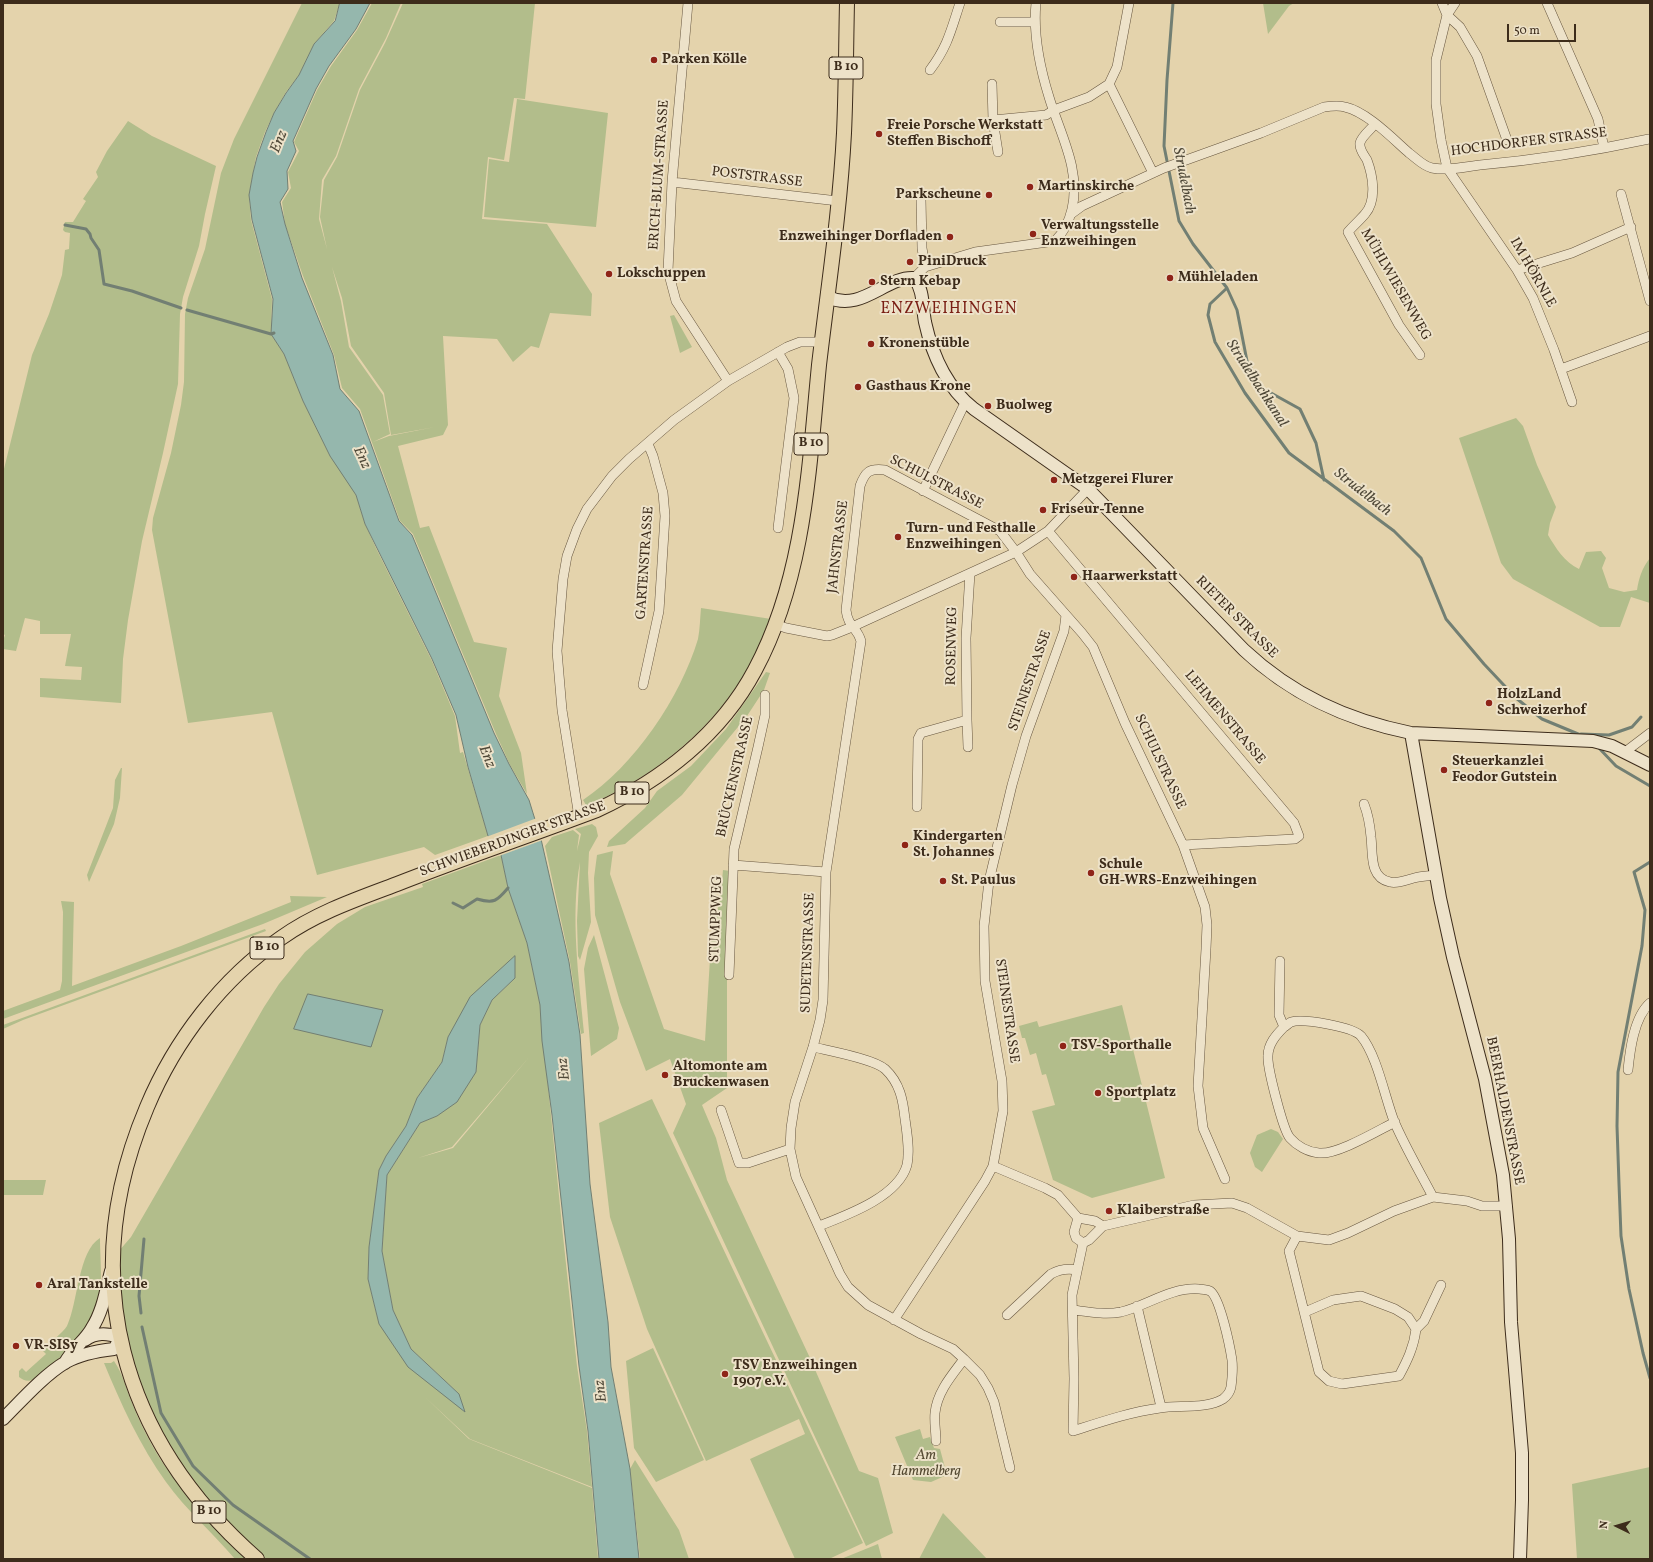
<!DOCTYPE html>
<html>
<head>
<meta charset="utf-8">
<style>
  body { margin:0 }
  #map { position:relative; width:1653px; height:1562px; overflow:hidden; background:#e4d3ac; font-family:Vollkorn,serif }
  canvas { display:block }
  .frame { position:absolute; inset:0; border:4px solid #3d2c1b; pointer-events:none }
  .north { position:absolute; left:1597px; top:1506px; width:40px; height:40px; -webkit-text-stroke:3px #ede2c9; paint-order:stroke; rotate:275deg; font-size:11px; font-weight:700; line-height:16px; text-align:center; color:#3d2c1b }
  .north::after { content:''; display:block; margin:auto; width:14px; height:18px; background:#3d2c1b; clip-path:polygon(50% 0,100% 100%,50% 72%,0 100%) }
  .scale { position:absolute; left:1507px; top:24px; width:69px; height:18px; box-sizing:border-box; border:2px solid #3d2c1b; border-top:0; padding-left:5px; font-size:12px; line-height:14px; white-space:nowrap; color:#3d2c1b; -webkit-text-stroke:3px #ede2c9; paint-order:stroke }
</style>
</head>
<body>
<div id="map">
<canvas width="1653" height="1562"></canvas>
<div class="frame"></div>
<div class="north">N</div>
<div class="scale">50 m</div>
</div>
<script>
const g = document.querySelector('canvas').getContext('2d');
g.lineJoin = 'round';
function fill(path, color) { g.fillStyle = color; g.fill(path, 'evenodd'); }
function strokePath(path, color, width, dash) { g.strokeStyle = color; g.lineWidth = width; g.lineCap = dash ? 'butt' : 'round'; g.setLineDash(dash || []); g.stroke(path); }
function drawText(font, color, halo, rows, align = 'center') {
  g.font = font + ' Vollkorn,serif'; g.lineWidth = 4; g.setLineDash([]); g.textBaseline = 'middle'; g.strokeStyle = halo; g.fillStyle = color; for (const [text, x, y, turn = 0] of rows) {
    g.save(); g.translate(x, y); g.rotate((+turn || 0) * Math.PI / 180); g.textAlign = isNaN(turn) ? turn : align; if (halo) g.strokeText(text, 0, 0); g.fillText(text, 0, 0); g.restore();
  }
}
fill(new Path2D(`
  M 302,3 L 340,3 L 334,21 L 314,44 L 299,75 L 286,92 L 274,113 L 265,132 L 256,157 L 249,195 L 251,220 L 272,299 L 271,334 L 284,354 L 303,401 L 330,456 L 342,471 L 356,495 L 365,524 L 376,548 L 432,661 L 455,716 L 460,753 L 463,752 L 488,836 L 435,855 L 424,847 L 317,875 L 272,712 L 188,723 L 152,530 L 153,518 L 171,453 L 181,405 L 184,382 L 185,314 L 188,298 L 205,249 L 221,173 L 234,139 Z
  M 372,3 L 401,3 L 386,38 L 359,89 L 336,156 L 322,180 L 319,219 L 327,249 L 320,217 L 324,180 L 337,157 L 360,90 L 385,43 L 403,3 L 535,3 L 525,99 L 514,98 L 504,160 L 488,157 L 482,219 L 547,224 L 592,294 L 591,316 L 550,313 L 539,348 L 531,346 L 513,362 L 497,339 L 443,336 L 448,425 L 443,435 L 398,446 L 420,528 L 429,526 L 474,642 L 507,648 L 499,696 L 521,753 L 527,794 L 510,765 L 496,734 L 413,534 L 400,521 L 360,409 L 342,388 L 334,355 L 303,276 L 285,224 L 282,202 L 291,188 L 288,172 L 299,151 L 294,142 L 317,90 L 331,66 L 357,30 ZM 332,267 L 342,298 L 351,346 L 384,393 L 391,435 L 435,427 L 389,436 L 373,442 L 390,434 L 383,395 L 349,347 L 341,301 Z
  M 1263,3 L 1294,3 L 1289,6 L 1268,34 Z
  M 517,99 L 608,113 L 596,227 L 484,217 L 489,159 L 509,162 Z
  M 128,121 L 152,136 L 216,166 L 205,214 L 199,246 L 183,297 L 180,314 L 178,384 L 163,453 L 142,541 L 128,620 L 123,659 L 121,703 L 40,697 L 40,678 L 81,680 L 82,667 L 65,666 L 71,634 L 40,634 L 40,621 L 25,618 L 16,651 L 3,649 L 3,641 L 5,635 L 3,634 L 3,473 L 32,355 L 49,314 L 62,275 L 65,250 L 69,249 L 70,233 L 65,232 L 63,230 L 65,222 L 73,222 L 86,201 L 83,199 L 98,177 L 96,172 L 107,151 Z
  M 674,315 L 692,347 L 680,353 L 670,316 Z
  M 1516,418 L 1523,426 L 1537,465 L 1556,507 L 1550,523 L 1548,535 C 1556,548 1564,562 1579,569 L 1586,552 L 1601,551 L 1606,558 L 1602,568 L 1609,588 L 1624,592 L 1637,590 C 1639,578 1642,568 1650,558 L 1650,603 L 1631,597 L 1620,627 L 1600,627 L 1513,579 L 1501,563 L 1459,438 Z
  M 701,608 L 771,619 C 751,677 711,727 662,763 C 639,780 614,793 588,806 L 586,805 L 583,800 C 635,765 680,698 698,639 C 700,629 700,618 701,608 Z
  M 766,672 L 770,673 L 764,690 L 747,716 L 682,795 L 625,844 L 607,847 L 609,841 L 645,808 L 657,791 L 691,766 L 726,729 Z
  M 121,768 L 122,768 L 120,798 L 114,824 L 89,882 L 87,875 L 113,808 L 115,780 Z
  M 592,824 L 596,827 L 598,836 L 589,852 L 588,873 L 591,922 L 580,960 L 578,956 L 577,921 L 580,862 C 570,916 579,979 584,1033 L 581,1034 L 570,962 L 545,846 L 552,837 L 573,830 L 579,835 L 577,851 L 578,856 L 577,851 L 581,834 L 575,829 Z
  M 613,851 L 610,874 L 664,1029 L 705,1041 L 711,942 L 721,892 L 723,870 L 730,871 L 727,937 L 727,1088 L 702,1105 L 716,1138 L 727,1180 L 810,1358 L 859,1471 L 878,1478 L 893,1533 L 866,1546 L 673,1133 L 686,1104 L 670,1059 L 646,1071 L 620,1002 L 595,915 L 594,878 L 597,855 Z
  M 501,855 L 508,888 L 527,943 L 540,1005 L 563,1236 L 577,1366 L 587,1431 L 592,1487 L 470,1439 L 425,1397 L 469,1439 L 592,1488 L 598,1559 L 265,1559 L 220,1517 L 173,1459 L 158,1430 L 135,1374 L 123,1323 L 118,1252 L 131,1237 L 264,1007 L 279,984 L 305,952 L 337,924 L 365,907 L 423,887 L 422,884 ZM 515,978 L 492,1000 L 480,1025 L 476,1072 L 437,1116 L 420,1123 L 387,1175 L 382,1251 L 393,1310 L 411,1349 L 459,1394 L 379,1324 L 368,1279 L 369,1247 L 379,1170 L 386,1156 L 406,1126 L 417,1098 L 442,1062 L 448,1037 ZM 530,1056 L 453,1148 L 418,1158 L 452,1147 Z
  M 290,896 L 327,897 L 263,924 L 3,1019 L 3,1011 L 60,990 L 62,981 L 63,912 L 61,901 L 74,902 L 72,986 L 181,946 L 291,902 Z
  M 265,929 L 266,931 L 23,1020 L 3,1029 L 3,1025 Z
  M 594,935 L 619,1028 L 617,1039 L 591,1056 L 584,969 L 588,948 Z
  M 1122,1005 L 1165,1178 L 1092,1198 L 1053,1180 L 1032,1111 L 1055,1105 L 1046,1074 L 1042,1075 L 1036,1053 L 1030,1055 L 1025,1038 L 1022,1038 L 1019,1026 L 1037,1021 L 1039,1027 Z
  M 652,1099 L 863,1543 L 829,1559 L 795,1559 L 750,1459 L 805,1434 L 799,1419 L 706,1461 L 647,1329 L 610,1217 L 599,1123 Z
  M 1271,1129 L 1278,1132 L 1283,1139 L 1262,1172 L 1255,1167 L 1250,1153 L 1257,1135 Z
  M 3,1180 L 46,1180 L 43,1195 L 3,1195 Z
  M 100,1238 C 100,1262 104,1291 96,1314 C 91,1329 47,1373 33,1380 C 27,1382 23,1380 19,1377 L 19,1371 L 22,1368 L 26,1372 L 46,1354 L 42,1350 C 48,1344 63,1333 67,1326 C 78,1303 78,1251 100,1238 Z
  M 653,1348 L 704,1460 L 656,1482 L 634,1448 L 626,1361 Z
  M 114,1361 C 123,1374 126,1389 132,1403 C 138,1418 145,1433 153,1447 C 177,1490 215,1524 250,1559 L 235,1559 C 213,1533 186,1510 166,1482 C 140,1446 121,1404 104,1363 L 111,1363 Z
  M 920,1429 L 923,1439 L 930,1437 L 934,1448 L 940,1449 L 947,1475 L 931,1482 L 913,1480 L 895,1437 Z
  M 635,1460 L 679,1530 L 689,1559 L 640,1559 L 630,1469 Z
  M 1650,1467 L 1650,1559 L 1577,1559 L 1572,1484 Z
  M 943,1513 L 987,1559 L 919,1559 Z
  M 878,1544 L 882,1559 L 841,1559 Z`), '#b2bd8b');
const water = new Path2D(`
  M 340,3 L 370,3 L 356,29 L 329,66 L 316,89 L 293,141 L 296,151 L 287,171 L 288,189 L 280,202 L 285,224 L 302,278 L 333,355 L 340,389 L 359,411 L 399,521 L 412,535 L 494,733 L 509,764 L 529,800 L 541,839 L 569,962 L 580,1035 L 590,1184 L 608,1322 L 611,1367 L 630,1469 L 639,1559 L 599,1559 L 588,1431 L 579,1366 L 552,1115 L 542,1041 L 540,1005 L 527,943 L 508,888 L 501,855 L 488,836 L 468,767 L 456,715 L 432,659 L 365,524 L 356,495 L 330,456 L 303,401 L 284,354 L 271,334 L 273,299 L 252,220 L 249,195 L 253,173 L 257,157 L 266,132 L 274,113 L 286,93 L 299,75 L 314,44 L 335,21 Z
  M 515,956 L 515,978 L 492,1000 L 480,1025 L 476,1072 L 457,1102 L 437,1116 L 420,1123 L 387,1175 L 382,1251 L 393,1310 L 411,1349 L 459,1394 L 465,1412 L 408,1367 L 379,1324 L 368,1279 L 369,1247 L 379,1170 L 386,1156 L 406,1126 L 417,1098 L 442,1062 L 448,1037 L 470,997 Z
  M 308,994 L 383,1010 L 371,1047 L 294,1029 Z`);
fill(water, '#95b7ad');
strokePath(water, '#727f73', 1);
fill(new Path2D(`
  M 537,818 L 543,840 L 499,856 L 486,837 Z`), '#e4d3ac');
strokePath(new Path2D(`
  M 1173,3 L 1167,80 L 1164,146 L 1179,221 L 1193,244 L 1227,288 L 1237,310 L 1247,361 L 1262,388 L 1300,409 L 1316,443 L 1324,480
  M 65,225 L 86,229 L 90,234 L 91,238 L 99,250 L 104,284 L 132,291 L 181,308
  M 1227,288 L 1210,304 L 1208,315 L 1215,342 L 1245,393 L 1289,453 L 1394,531 L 1421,558 L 1446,619 L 1484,664 L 1516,698 L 1542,719 L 1583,736
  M 187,310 L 271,334 L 274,333
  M 1581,734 L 1609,735 L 1632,727 L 1641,717
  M 1598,747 L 1616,766 L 1650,786
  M 1650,862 L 1634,872 L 1645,910 L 1642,946 L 1618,1072 L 1617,1126 L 1619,1184 L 1621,1236 L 1629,1289 L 1643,1353 L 1650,1378
  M 453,903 L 463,908 L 477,899 C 494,904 497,901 508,888
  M 141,1313 L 139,1296 L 144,1239
  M 142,1327 L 161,1413 L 193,1466 L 233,1505 L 310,1559`), '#727f73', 3);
const street = new Path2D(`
  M 688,3 L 672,182 L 668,271 L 676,301 L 728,381
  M 1442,3 L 1447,15 L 1460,27 L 1477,56 L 1507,140
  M 1455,3 L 1447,15 L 1436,60 L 1436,104 L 1441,140 L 1447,168 L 1517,270 L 1533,298 L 1554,350 L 1572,402
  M 1547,3 L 1598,119 L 1604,148
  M 1000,22 L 1035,22
  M 930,70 C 948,46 951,30 960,3
  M 992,84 L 993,120 L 1046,115 L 1054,110 L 1089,97 L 1109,84 L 1117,67 L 1129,3
  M 1109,84 L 1153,173
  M 993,120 L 998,152
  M 1375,124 C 1371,129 1361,137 1360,143 C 1359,149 1364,155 1367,160 C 1373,176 1377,200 1365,214 C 1360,220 1353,226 1348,232 L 1399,325 L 1420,355
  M 672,182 L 838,201
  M 1621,194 L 1650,301
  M 921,199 L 922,248 L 925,267
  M 1071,214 L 1082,206 L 1164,168 L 1261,133 L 1324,107 C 1331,106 1338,105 1345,107 C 1367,112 1392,138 1409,153 C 1416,158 1423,166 1432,168 C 1447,171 1465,167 1480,165 C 1537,160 1593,151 1649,139
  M 1517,270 L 1572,253 L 1631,227
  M 914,278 L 925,267 L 975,252 L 1055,241 C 1064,232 1069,222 1072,209 C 1081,169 1060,134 1049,97 C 1040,68 1033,34 1036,3
  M 1561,369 L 1650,336
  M 923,491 L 963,407 L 966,403
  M 778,528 L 794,398 L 788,369 L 778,352
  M 1048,531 L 1294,823 L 1299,836 L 1295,839 L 1183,845
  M 775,624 L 786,628 L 827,636 L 832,635 L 852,627 L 1016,552 L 1048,531 L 1088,489
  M 643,685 L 659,611 L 665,516 L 663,493 L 653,456 L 648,444
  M 967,720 L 968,747
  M 1625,752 L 1650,733
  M 1364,804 C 1368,814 1370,826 1371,837 C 1373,853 1369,878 1390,882 C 1398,884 1406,880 1414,878 C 1421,876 1428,876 1436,875
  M 917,807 L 918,739 L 921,733 L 967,720 L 966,638 L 970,573
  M 579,817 L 562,710 L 557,651 L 563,579 L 567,556 L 577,529 L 587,509 L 612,476 L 629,459 L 674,420 L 728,381 L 787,347 L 800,342 L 822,342
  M 733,865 L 826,872
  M 1280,961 L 1279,1015 L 1284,1027 C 1286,1026 1289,1023 1291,1022 C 1303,1018 1353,1027 1361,1036 C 1377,1055 1385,1098 1394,1121 C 1405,1147 1420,1172 1433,1197
  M 729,975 L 734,849 L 758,747 L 765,715 L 765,695
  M 1284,1027 C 1276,1035 1268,1044 1268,1056 C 1267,1067 1283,1130 1290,1138 C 1297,1146 1308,1152 1319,1153 C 1337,1155 1377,1131 1395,1122
  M 813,1047 C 830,1051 874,1059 885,1069 C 900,1083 903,1100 905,1119 C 907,1133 910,1151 907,1165 C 898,1197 847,1215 819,1226
  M 1628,1070 C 1630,1050 1634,1017 1650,1003
  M 721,1110 L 739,1163 L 748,1163 L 790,1149
  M 993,1166 L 1045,1188 L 1058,1195 L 1078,1218 L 1095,1221 L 1103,1226 L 1194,1205 L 1232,1203 L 1247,1208 L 1297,1236 L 1329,1240 L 1348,1233 L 1394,1211 L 1433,1197 L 1467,1201 L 1482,1206 L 1507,1206
  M 1078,1218 L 1074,1232 L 1076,1238 L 1083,1243
  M 1297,1236 L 1289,1251 L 1319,1372 L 1329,1381 L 1342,1384 L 1399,1376 C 1407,1361 1414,1347 1416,1329 L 1408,1317 L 1395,1309 L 1361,1296 L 1333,1300 L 1305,1312
  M 1083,1243 L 1089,1240 L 1103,1226
  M 1137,1306 L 1161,1407
  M 1073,1310 C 1089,1312 1105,1315 1121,1312 C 1146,1306 1171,1287 1199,1289 C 1201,1289 1208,1290 1210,1291 C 1220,1297 1230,1347 1232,1360 C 1233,1368 1232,1379 1231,1387 C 1230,1392 1227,1396 1223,1399 C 1207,1409 1178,1405 1160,1408 C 1130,1412 1101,1422 1073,1431 L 1074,1379 L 1072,1295 L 1083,1243
  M 1007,1315 L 1051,1274 C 1060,1269 1067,1268 1077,1270
  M 894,1320 L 985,1181 L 993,1166 L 1003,1111 L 1002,1081 L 985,981 L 984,926 L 989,881 L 1012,785 L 1026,736 L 1064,631 L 1066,615
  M 1416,1329 L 1424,1321 L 1441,1285
  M 936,1441 C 936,1432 934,1422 935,1413 C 937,1392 952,1375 964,1359
  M 1010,1468 L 994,1402 L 988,1388 L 980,1375 L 964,1359 L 953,1349 L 921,1334 L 868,1305 L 848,1287 L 840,1274 L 796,1177 L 790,1149 L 791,1128 L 795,1102 L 813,1047 L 820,1020 L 823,1000 L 826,872 L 861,641 C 857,627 848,627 846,610 L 860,486 C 865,472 869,468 885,470 L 1000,531 L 1016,552 L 1030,574 L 1082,633 L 1093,647 L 1125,723 L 1183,845 L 1205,907 L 1207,925 L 1206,949 L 1198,1086 L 1203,1128 L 1225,1179`);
const secondary = new Path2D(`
  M 828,297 C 861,313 886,276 914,278 C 924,290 922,306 925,322 C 932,354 947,388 974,409 L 1088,489 L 1244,650 C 1292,695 1347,720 1411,733 L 1593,741 L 1612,746 L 1650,765
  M 1411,733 L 1440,898 L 1453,957 L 1485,1079 L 1503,1175 L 1509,1239 L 1511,1322 L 1522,1453 L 1522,1500 L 1520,1559
  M 85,1340 C 96,1332 107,1333 119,1337
  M 65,1363 C 72,1349 85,1341 92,1328 C 103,1311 106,1290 111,1271
  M 3,1419 C 21,1401 44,1375 66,1362 C 80,1354 97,1351 114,1349 L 120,1339`);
const primary = new Path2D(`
  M 257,1559 C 120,1439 75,1277 147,1107 C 175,1040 222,979 281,938 C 316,913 357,899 397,884 C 463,858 531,835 597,810 C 662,780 721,734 755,670 C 805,577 809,467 819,365 C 828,288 840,211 844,133 C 846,90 846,46 847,3`);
strokePath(street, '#67563f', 10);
strokePath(secondary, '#3d2c1b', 14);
strokePath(primary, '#3d2c1b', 16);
strokePath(street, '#ede2c9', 9);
strokePath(secondary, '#ede2c9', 12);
strokePath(primary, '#e4d3ac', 14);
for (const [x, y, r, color] of [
  [654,60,4,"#8f2418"],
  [879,134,4,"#8f2418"],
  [1030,187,4,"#8f2418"],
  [989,195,4,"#8f2418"],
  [1033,234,4,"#8f2418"],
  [950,237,4,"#8f2418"],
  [910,262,4,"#8f2418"],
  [609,274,4,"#8f2418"],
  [1170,278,4,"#8f2418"],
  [872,282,4,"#8f2418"],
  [871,344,4,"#8f2418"],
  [858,387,4,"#8f2418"],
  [988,406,4,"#8f2418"],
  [1054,480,4,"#8f2418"],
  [1043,510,4,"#8f2418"],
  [898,537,4,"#8f2418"],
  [1074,577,4,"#8f2418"],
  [1489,703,4,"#8f2418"],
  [1444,770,4,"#8f2418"],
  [905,845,4,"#8f2418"],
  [1091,873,4,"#8f2418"],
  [943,881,4,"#8f2418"],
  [1063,1046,4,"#8f2418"],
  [665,1075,4,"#8f2418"],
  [1098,1093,4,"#8f2418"],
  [1109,1211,4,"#8f2418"],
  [39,1285,4,"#8f2418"],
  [16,1346,4,"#8f2418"],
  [725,1374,4,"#8f2418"]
]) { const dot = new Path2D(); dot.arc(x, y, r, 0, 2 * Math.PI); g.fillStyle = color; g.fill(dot); strokePath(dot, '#ede2c9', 1.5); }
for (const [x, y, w] of [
  [846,68,34],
  [811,444,34],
  [632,793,34],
  [267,948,34],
  [209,1512,34]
]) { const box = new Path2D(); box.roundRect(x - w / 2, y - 11, w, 22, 3); g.fillStyle = '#ede2c9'; g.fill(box); strokePath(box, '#3d2c1b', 1); }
drawText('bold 13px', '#3d2c1b', null, [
  ["B 10",846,68],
  ["B 10",811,444],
  ["B 10",632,793],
  ["B 10",267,948],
  ["B 10",209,1512]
]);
drawText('bold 14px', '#3d2c1b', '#ede2c9', [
  ["Parken Kölle",662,60],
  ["Freie Porsche Werkstatt",887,126],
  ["Steffen Bischoff",887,142],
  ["Martinskirche",1038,187],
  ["Parkscheune",981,195,"right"],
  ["Verwaltungsstelle",1041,226],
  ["Enzweihingen",1041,242],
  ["Enzweihinger Dorfladen",942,237,"right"],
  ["PiniDruck",918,262],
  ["Lokschuppen",617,274],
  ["Mühleladen",1178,278],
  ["Stern Kebap",880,282],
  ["Kronenstüble",879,344],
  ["Gasthaus Krone",866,387],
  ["Buolweg",996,406],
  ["Metzgerei Flurer",1062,480],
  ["Friseur-Tenne",1051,510],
  ["Turn- und Festhalle",906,529],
  ["Enzweihingen",906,545],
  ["Haarwerkstatt",1082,577],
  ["HolzLand",1497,695],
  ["Schweizerhof",1497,711],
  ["Steuerkanzlei",1452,762],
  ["Feodor Gutstein",1452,778],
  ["Kindergarten",913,837],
  ["St. Johannes",913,853],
  ["Schule",1099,865],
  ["GH-WRS-Enzweihingen",1099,881],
  ["St. Paulus",951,881],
  ["TSV-Sporthalle",1071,1046],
  ["Altomonte am",673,1067],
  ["Bruckenwasen",673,1083],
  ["Sportplatz",1106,1093],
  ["Klaiberstraße",1117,1211],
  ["Aral Tankstelle",47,1285],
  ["VR-SISy",24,1346],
  ["TSV Enzweihingen",733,1366],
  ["1907 e.V.",733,1382]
], 'left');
drawText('14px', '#3d2c1b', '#ede2c9', [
  ["HOCHDORFER STRASSE",1529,143,-7],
  ["ERICH-BLUM-STRASSE",660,175,-86],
  ["POSTSTRASSE",757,178,7],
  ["IM HÖRNLE",1532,273,60],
  ["MÜHLWIESENWEG",1395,285,60],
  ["SCHULSTRASSE",936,483,27],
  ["JAHNSTRASSE",839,547,-83],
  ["GARTENSTRASSE",646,563,-86],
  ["RIETER STRASSE",1236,618,45],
  ["ROSENWEG",953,646,-89],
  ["STEINESTRASSE",1031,681,-71],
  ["LEHMENSTRASSE",1224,718,50],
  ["SCHULSTRASSE",1159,762,65],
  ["BRÜCKENSTRASSE",736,777,-77],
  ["SCHWIEBERDINGER STRASSE",513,840,-20],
  ["STUMPPWEG",717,919,-88],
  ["SUDETENSTRASSE",809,953,-88],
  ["STEINESTRASSE",1006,1011,82],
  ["BEERHALDENSTRASSE",1504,1111,79]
]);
drawText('italic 14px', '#544931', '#ede2c9', [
  ["Am",926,1456],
  ["Hammelberg",926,1472]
]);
drawText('italic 15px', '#4f4838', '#ede2c9', [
  ["Enz",280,142,-68],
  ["Strudelbach",1183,181,79],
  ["Strudelbachkanal",1256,384,57],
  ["Enz",361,458,65],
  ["Strudelbach",1362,493,38],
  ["Enz",486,757,68],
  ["Enz",565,1069,-97],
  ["Enz",602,1391,-97]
]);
g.letterSpacing = '1px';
drawText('16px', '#7a1f14', '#ede2c9', [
  ["ENZWEIHINGEN",949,310]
]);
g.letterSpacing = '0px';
</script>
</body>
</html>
